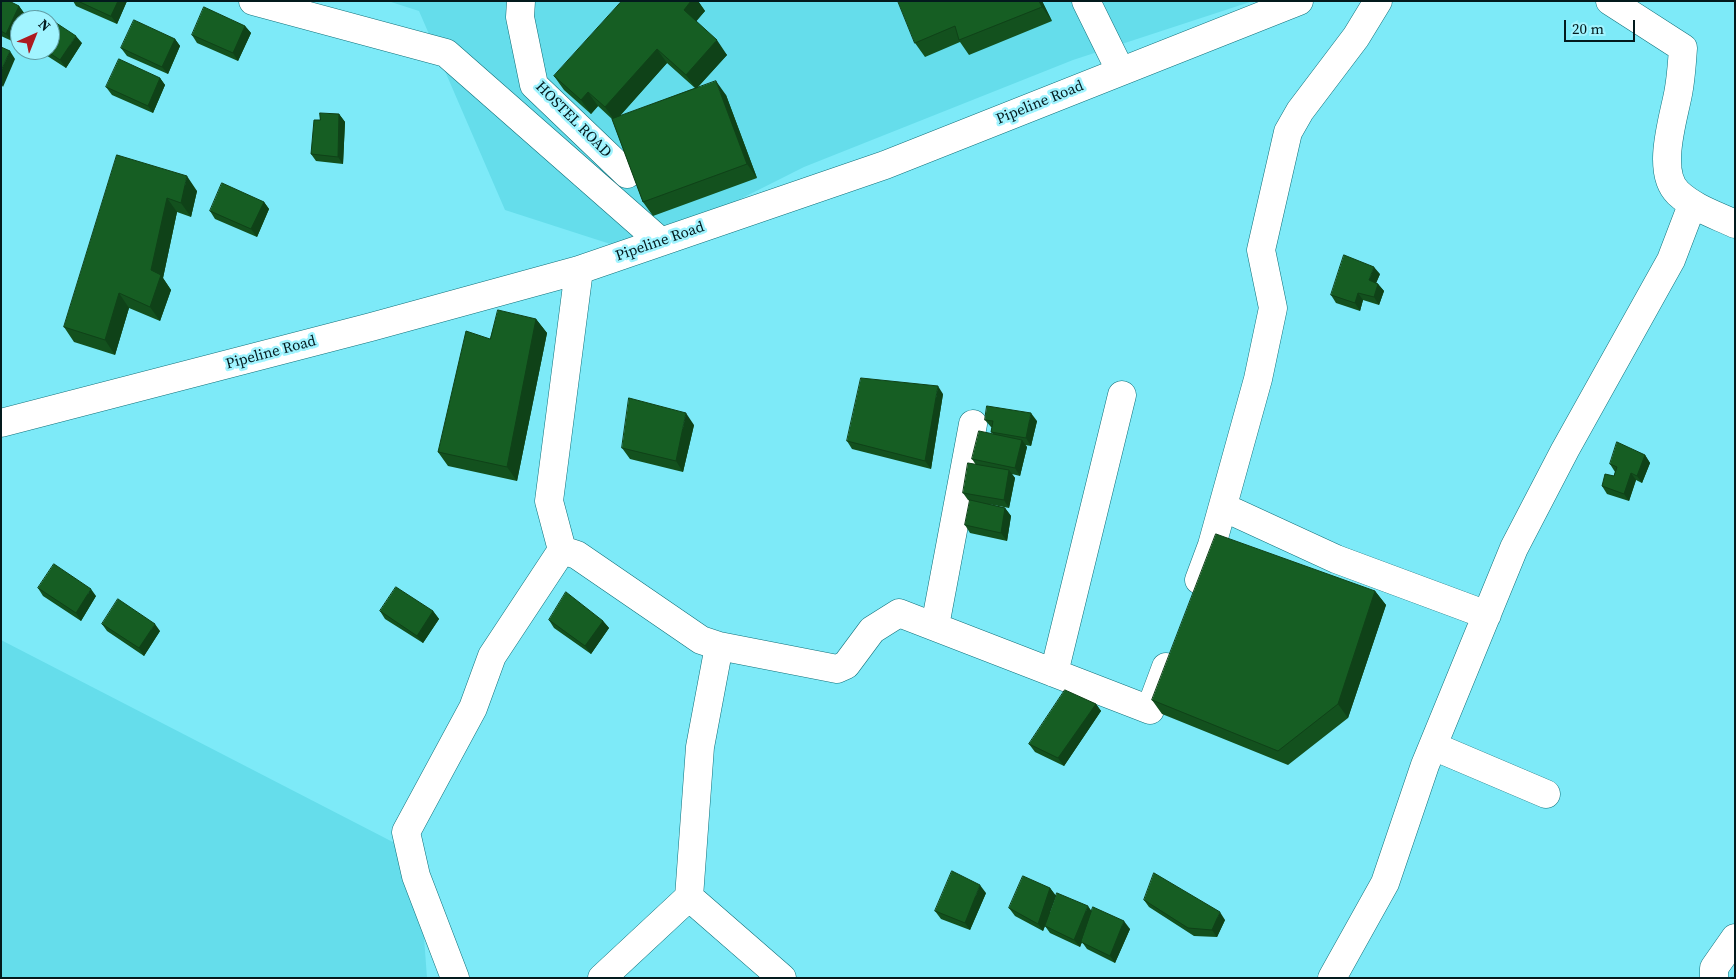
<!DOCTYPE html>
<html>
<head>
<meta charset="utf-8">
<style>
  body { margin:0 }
  #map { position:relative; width:1736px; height:979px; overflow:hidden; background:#7deaf8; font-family:"Source Serif 4",serif }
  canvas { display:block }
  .frame { position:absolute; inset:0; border:2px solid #031a1d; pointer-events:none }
  .north { position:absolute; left:10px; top:10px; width:50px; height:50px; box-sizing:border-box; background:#a1f4ff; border:1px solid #629da5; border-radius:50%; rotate:44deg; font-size:14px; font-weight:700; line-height:20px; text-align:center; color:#031a1d }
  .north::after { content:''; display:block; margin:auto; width:18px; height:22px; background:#ad1b20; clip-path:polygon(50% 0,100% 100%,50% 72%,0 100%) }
  .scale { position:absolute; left:1564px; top:20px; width:71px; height:22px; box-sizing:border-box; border:2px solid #031a1d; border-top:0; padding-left:6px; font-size:15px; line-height:18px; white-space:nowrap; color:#031a1d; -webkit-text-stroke:4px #a1f4ff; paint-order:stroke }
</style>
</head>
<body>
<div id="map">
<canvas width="1736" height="979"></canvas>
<div class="frame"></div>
<div class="north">N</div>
<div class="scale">20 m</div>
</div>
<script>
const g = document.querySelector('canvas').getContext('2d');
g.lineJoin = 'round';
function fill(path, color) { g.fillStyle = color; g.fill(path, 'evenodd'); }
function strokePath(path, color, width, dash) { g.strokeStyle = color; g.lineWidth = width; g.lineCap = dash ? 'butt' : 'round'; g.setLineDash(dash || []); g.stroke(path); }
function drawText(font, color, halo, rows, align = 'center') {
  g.font = font + ' "Source Serif 4",serif'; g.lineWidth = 5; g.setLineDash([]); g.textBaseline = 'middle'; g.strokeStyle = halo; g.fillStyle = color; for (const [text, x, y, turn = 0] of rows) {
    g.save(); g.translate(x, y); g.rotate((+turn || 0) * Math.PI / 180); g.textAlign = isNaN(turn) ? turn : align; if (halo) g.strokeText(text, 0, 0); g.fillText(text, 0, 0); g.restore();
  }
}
fill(new Path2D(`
  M 388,1 L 1253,1 L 1073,60 L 804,167 L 635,252 L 505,210 L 419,11 Z
  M 1,640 L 418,855 L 427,978 L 1,978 Z`), '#65ddeb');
const minor = new Path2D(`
  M 253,1 L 446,53 L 661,242
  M 521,1 L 520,17 L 534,85 L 627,174
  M 1086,1 L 1120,70
  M 1610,1 L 1683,48 C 1682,63 1681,79 1678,94 C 1673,120 1656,172 1678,193 C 1694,208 1716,215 1735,224
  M 1,423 L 371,327 L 579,270 L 885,165 L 1299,1
  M 1223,507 L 1336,559 L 1487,615
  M 562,550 L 577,555 L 701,640 L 719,646 L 837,669 L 846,665 L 872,630 L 899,613 L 1150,710 L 1166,667
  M 1199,580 L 1212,545 L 1258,379 L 1273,308 L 1261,250 L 1288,132 L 1300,111 L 1356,37 L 1378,1
  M 935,626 L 973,424
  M 1054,673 L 1122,395
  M 1433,746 L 1546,794
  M 689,897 L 782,978
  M 455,978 L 416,876 L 406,832 L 473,708 L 492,656 L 562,550 L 549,501 L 579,270
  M 602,978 L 689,897 L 700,747 L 719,646
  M 1332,978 L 1385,883 L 1425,765 L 1514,548 L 1565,450 L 1671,260 L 1692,205
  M 1714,978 L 1714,968 L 1735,938`);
strokePath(minor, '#10707a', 29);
strokePath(minor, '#fff', 28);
fill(new Path2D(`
  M 1,1 L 19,6 L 24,13 L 21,20 L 20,20 L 20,23 L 12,41 L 1,36 Z
  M 73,1 L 127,1 L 117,24 L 76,6 Z
  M 622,1 L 698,1 L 705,11 L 696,21 L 727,55 L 698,87 L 726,95 L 757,178 L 653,216 L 643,202 L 612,119 L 598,106 L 591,114 L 564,90 L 554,76 ZM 667,63 L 695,88 L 620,116 Z
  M 898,1 L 1042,1 L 1052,21 L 969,55 L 960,42 L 925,57 L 915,43 Z
  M 245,26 L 251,33 L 238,61 L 197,43 L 192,35 Z
  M 175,39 L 180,46 L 168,74 L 127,56 L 121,48 Z
  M 82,43 L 66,68 L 38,50 L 50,50 Z
  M 160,78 L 165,85 L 153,113 L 112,95 L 106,87 Z
  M 339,114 L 345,122 L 343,164 L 316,161 L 311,154 L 320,120 Z
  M 117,155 L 197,191 L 191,217 L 177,212 L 163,278 L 171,290 L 160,321 L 129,308 L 115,355 L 74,342 L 64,327 Z
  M 264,202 L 269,209 L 257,237 L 215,219 L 210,211 Z
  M 1380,274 L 1376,283 L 1378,284 L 1384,291 L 1379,305 L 1363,300 L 1360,311 L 1336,303 L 1331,295 Z
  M 536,319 L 547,333 L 517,481 L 448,466 L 438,452 L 490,339 Z
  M 943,394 L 931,469 L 852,449 L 847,441 Z
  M 985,420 L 1037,421 L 1031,446 L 1025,445 L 1027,447 L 1020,476 L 1012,474 L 1015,478 L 1009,508 L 988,504 L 1005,508 L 1011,516 L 1007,541 L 970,533 L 965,525 L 970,501 L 968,500 L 963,493 L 976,465 L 972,459 L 993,434 L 991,432 L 992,427 L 991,427 Z
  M 694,425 L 683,472 L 630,459 L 622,448 Z
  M 1645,455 L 1650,463 L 1642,483 L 1636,480 L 1629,501 L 1607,494 L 1602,486 L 1614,476 L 1615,472 L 1610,464 Z
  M 38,588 L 96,596 L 81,621 L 43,596 Z
  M 1375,591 L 1386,605 L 1348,718 L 1288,765 L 1162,714 L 1152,700 Z
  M 380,611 L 433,611 L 439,619 L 423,643 L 385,619 Z
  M 549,620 L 603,621 L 609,628 L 591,654 L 554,628 Z
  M 102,624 L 160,631 L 144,656 L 107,631 Z
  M 1096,704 L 1101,711 L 1064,766 L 1035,752 L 1029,744 Z
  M 1050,888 L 1056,896 L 1050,912 L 1092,911 L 1130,929 L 1115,963 L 1087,949 L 1082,942 L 1080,947 L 1050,933 L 1045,926 L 1043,931 L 1015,916 L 1009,908 Z
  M 986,893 L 970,930 L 941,919 L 935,911 Z
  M 1144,900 L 1225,920 L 1217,937 L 1194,936 L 1149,907 Z`), '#13511e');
fill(new Path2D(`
  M 118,1 L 127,1 L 117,24 L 111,16 Z
  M 691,1 L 698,1 L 705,11 L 694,24 L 684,10 Z
  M 1039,1 L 1042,1 L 1052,21 L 1042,7 Z
  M 19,6 L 24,13 L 21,20 L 20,20 L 20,23 L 12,41 L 6,34 Z
  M 245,26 L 251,33 L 238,61 L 233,53 Z
  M 76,36 L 82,43 L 66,68 L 60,60 Z
  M 175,39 L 180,46 L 168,74 L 162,67 Z
  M 717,40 L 727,55 L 696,89 L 686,75 Z
  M 657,49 L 667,63 L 615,121 L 605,107 Z
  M 10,51 L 15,59 L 3,87 L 1,84 L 1,71 Z
  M 160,78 L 165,85 L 153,113 L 148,106 Z
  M 716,81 L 726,95 L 757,178 L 747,164 Z
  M 588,92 L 598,106 L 591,114 L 581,100 Z
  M 339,114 L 345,122 L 343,164 L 338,157 Z
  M 187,176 L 197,191 L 191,217 L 181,203 Z
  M 167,198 L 177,212 L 163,278 L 171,290 L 160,321 L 150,307 L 151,270 Z
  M 264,202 L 269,209 L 257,237 L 251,229 Z
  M 1374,267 L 1380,274 L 1374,288 L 1369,280 Z
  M 1378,284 L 1384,291 L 1379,305 L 1374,297 Z
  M 119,293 L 129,308 L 115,355 L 105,340 Z
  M 1358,293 L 1363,300 L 1360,311 L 1355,303 Z
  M 536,319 L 547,333 L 517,481 L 507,467 Z
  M 938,386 L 943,394 L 931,469 L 925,461 Z
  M 686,413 L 694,425 L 683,472 L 676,461 Z
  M 1031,413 L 1037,421 L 1031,446 L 1026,438 Z
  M 1022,440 L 1027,447 L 1020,476 L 1015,468 Z
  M 1645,455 L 1650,463 L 1642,483 L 1637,476 Z
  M 1009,470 L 1015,478 L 1009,508 L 1004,500 Z
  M 1631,473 L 1636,480 L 1629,501 L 1624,494 Z
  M 1005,508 L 1011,516 L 1007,541 L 1001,533 Z
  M 91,589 L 96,596 L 81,621 L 76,613 Z
  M 1375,591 L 1386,605 L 1348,718 L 1338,704 Z
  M 433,611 L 439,619 L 423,643 L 417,636 Z
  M 603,621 L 609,628 L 591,654 L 585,646 Z
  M 155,624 L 160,631 L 144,656 L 139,648 Z
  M 1096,704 L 1101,711 L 1064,766 L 1058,758 Z
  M 980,885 L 986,893 L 970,930 L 965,923 Z
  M 1050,888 L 1056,896 L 1043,931 L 1038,924 Z
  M 1088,906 L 1093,913 L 1080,947 L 1074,940 Z
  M 1220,912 L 1225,920 L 1217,937 L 1212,930 Z
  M 1124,921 L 1130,929 L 1115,963 L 1110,956 Z`), '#0f4218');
const building = new Path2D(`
  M 1,1 L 9,1 L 19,6 L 6,34 L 1,31 Z
  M 78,1 L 118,1 L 111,16 Z
  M 622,1 L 691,1 L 684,10 L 717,40 L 686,75 L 657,49 L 605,107 L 588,92 L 581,100 L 554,76 Z
  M 898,1 L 1039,1 L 1042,7 L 959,40 L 955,26 L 915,43 Z
  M 204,7 L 245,26 L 233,53 L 192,35 Z
  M 38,11 L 76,36 L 60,60 L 45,50 L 50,50 L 50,20 L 33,20 Z
  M 134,20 L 175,39 L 162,67 L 121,48 Z
  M 1,47 L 10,51 L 1,71 Z
  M 119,59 L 160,78 L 148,106 L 106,87 Z
  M 716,81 L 747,164 L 643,202 L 612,119 Z
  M 320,113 L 339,114 L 338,157 L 311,154 L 314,120 L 320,120 Z
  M 117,155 L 187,176 L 181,203 L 167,198 L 151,270 L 161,275 L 150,307 L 119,293 L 105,340 L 64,327 Z
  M 222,183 L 264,202 L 251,229 L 210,211 Z
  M 1344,255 L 1374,267 L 1369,280 L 1378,284 L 1374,297 L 1358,293 L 1355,303 L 1331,295 Z
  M 498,310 L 536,319 L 507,467 L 438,452 L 466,331 L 490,339 Z
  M 861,378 L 938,386 L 925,461 L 847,441 Z
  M 629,398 L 686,413 L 676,461 L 622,448 Z
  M 987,406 L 1031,413 L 1026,438 L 991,432 L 993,421 L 985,420 Z
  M 979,431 L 1022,440 L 1015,468 L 972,459 Z
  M 1617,442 L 1645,455 L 1637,476 L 1631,473 L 1624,494 L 1602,486 L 1605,474 L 1614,476 L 1617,467 L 1610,464 Z
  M 968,463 L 1009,470 L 1004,500 L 963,493 Z
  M 970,500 L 1005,508 L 1001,533 L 965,525 Z
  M 1216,534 L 1375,591 L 1338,704 L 1278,751 L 1152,700 Z
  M 54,564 L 91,589 L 76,613 L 38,588 Z
  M 396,587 L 433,611 L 417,636 L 380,611 Z
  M 566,592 L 603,621 L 585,646 L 549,620 Z
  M 118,599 L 155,624 L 139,648 L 102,624 Z
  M 1065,690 L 1096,704 L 1058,758 L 1029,744 Z
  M 952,871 L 980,885 L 965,923 L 935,911 Z
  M 1154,873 L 1220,912 L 1212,930 L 1188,928 L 1144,900 Z
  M 1023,876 L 1050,888 L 1038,924 L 1009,908 Z
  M 1057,893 L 1088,906 L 1074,940 L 1045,926 Z
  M 1093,907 L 1124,921 L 1110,956 L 1081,942 Z`);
fill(building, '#165e23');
strokePath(building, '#0f4218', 1);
drawText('15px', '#031a1d', '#a1f4ff', [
  ["Pipeline Road",1040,103,-22],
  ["HOSTEL ROAD",573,120,45],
  ["Pipeline Road",660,242,-19],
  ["Pipeline Road",271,353,-15]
]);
</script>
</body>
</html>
